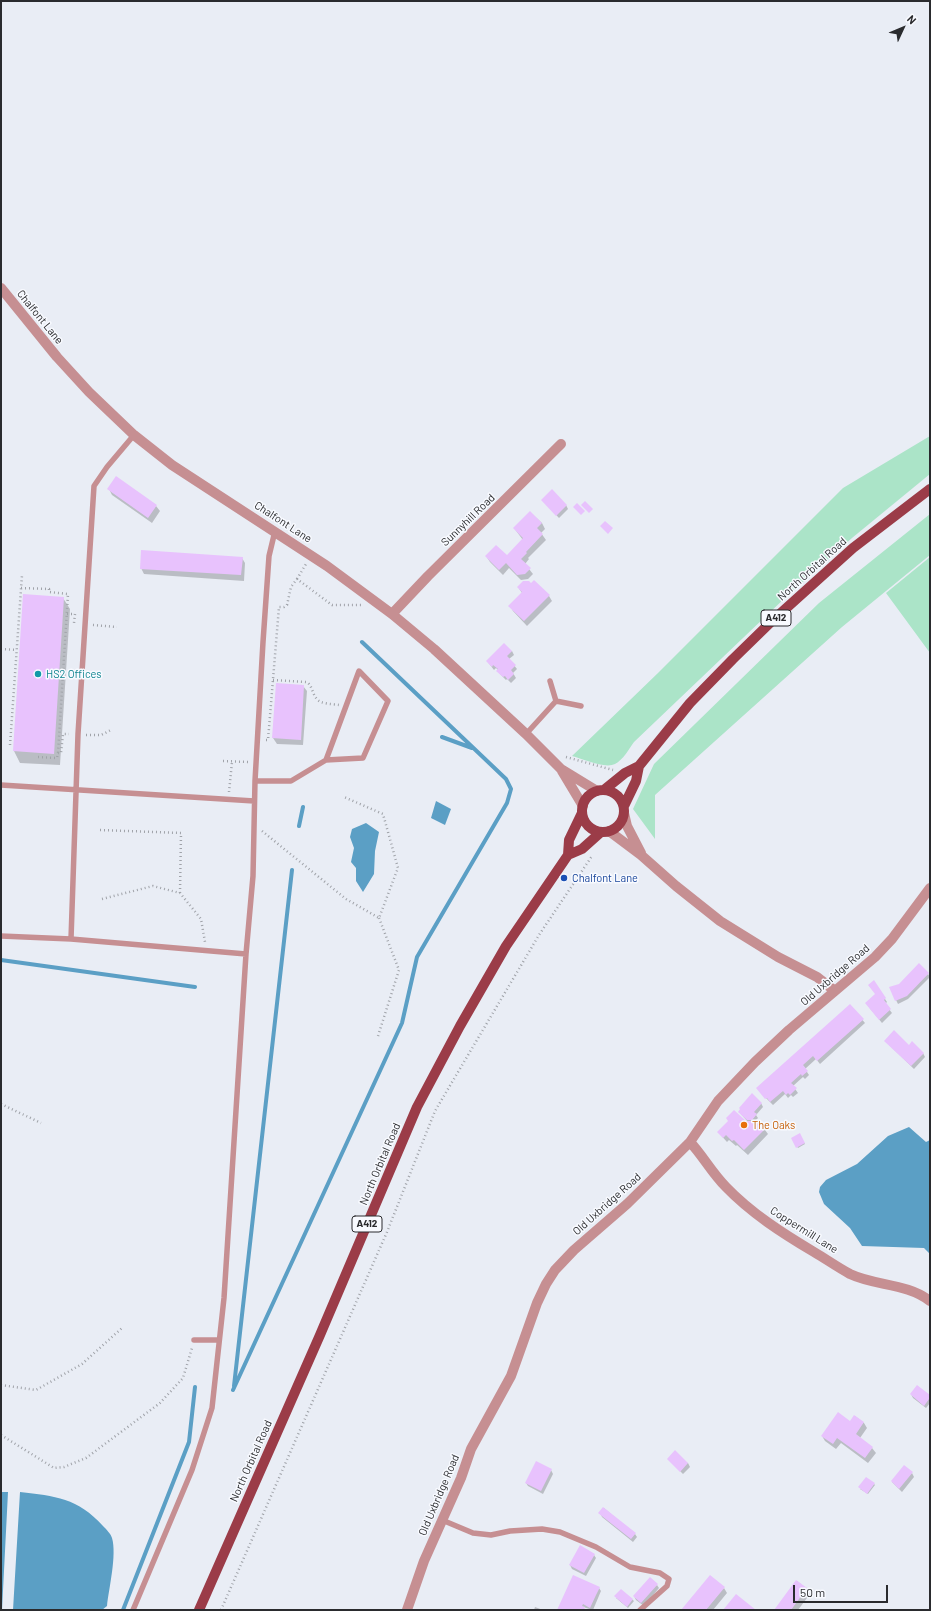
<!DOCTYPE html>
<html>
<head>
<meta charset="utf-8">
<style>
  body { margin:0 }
  #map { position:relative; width:931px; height:1611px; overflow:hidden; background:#e9edf5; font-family:Barlow,sans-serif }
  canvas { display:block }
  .frame { position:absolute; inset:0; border:2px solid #2a2b2e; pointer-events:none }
  .north { position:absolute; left:883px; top:8px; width:40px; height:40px; -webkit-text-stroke:3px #f8faff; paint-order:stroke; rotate:46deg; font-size:11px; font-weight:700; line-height:16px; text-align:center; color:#2a2b2e }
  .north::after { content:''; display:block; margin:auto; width:14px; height:18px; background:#2a2b2e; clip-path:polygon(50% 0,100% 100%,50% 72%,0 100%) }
  .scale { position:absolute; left:793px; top:1585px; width:95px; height:18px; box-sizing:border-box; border:2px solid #2a2b2e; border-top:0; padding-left:5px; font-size:12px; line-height:14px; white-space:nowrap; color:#2a2b2e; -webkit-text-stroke:3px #f8faff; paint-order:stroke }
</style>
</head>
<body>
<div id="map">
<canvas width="931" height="1611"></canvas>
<div class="frame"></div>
<div class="north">N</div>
<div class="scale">50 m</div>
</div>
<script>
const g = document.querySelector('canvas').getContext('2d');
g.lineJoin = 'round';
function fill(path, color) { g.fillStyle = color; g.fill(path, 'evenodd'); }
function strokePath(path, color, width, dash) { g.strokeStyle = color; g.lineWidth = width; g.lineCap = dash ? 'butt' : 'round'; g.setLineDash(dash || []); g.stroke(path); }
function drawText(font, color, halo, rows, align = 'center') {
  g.font = font + ' Barlow,sans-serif'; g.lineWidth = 3; g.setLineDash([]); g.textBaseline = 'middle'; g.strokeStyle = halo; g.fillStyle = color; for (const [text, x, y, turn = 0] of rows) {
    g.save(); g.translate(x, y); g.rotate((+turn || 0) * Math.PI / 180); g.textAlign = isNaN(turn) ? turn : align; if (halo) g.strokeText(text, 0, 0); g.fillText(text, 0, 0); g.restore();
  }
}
fill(new Path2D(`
  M 930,436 L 930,474 L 852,538 L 787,596 L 634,742 C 629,749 623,760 615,764 C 605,769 583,759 572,756 L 658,673 L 843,488 Z
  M 930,514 L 930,555 L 842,627 L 655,795 L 655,839 L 633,809 L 654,764 L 819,603 Z
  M 930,557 L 930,653 L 886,593 Z`), '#abe4c8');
fill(new Path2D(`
  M 436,801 L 451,809 L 445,825 L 431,818 Z
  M 366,823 L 379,832 L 375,851 L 374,874 L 363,892 L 356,881 L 356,868 L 351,862 L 354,848 L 350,837 L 352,829 Z
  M 909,1127 L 926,1142 L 930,1140 L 930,1254 L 924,1248 L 862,1246 L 850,1228 L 824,1204 L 819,1192 L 820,1187 L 826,1180 L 857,1164 L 888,1136 Z
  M 1,1492 L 8,1492 L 2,1610 L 1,1610 Z
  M 20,1492 C 55,1496 78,1498 103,1526 C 106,1529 111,1534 112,1538 C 117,1555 109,1588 107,1606 L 102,1610 L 13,1610 Z`), '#5b9fc5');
fill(new Path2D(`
  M 109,489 L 156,506 L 160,511 L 152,523 L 112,495 Z
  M 542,500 L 566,505 L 568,509 L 559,518 Z
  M 530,512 L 542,523 L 545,529 L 541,533 L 546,540 L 528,558 L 529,559 L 525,564 L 533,574 L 528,579 L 521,580 L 509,568 L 503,575 L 490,562 L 486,556 L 507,557 L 523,540 L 514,528 Z
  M 242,558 L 245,563 L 244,581 L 144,574 L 141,568 Z
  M 518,587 L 549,596 L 552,601 L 527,626 L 513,611 L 510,606 L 522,593 Z
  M 24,595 L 63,598 L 70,609 L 60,765 L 20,763 L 14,751 Z
  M 512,651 L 514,655 L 509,659 L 517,669 L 513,673 L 516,678 L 511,683 L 507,679 L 506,680 L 500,674 L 498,670 L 496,668 L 494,670 L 487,661 Z
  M 303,686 L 307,691 L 303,745 L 277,744 L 273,738 Z
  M 928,974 L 930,977 L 908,999 L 898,1004 L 896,1000 Z
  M 873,982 L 885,999 L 887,1002 L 885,1004 L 892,1013 L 882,1023 L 868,1006 L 876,994 Z
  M 850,1005 L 865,1023 L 820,1064 L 816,1059 L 805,1069 L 809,1075 L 805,1079 L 803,1077 L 793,1086 L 798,1093 L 793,1097 L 791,1095 L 788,1098 L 785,1094 L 773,1105 L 759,1091 Z
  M 885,1041 L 909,1046 L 923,1053 L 925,1057 L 914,1069 Z
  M 761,1103 L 763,1107 L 756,1115 L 758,1118 L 754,1122 L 759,1122 L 768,1134 L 748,1155 L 737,1145 L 736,1146 L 729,1140 L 727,1142 L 718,1132 L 748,1122 L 739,1112 Z
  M 799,1135 L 805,1144 L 798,1148 L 792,1139 Z
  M 911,1394 L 930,1396 L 930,1403 L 926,1408 L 913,1398 Z
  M 855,1416 L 864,1423 L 867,1428 L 860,1438 L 872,1448 L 876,1453 L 868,1463 L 841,1443 L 836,1449 L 825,1441 L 822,1436 L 850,1422 Z
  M 668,1459 L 688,1463 L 690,1467 L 683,1474 Z
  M 551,1470 L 553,1474 L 543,1494 L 528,1486 L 526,1483 Z
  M 912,1473 L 914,1477 L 902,1492 L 892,1482 Z
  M 874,1484 L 875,1485 L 868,1494 L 860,1489 Z
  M 604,1508 L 635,1534 L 637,1537 L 633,1542 L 602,1517 L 600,1513 Z
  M 594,1555 L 596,1558 L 586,1576 L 572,1569 L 570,1565 Z
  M 797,1581 L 807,1589 L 810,1594 L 798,1610 L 775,1610 Z
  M 657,1585 L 659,1588 L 644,1606 L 636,1600 L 634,1596 Z
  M 599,1588 L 601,1591 L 593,1610 L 583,1607 L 585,1610 L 558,1610 Z
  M 724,1588 L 727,1593 L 713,1610 L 682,1610 Z
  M 621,1590 L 634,1601 L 628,1608 L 616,1598 Z
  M 535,1607 L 543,1610 L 534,1610 Z`), '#0003');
strokePath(new Path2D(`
  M 442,737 L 472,748
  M 299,826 L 303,807
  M 1,960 L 195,987
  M 234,1386 L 292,870
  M 233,1390 L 402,1023 L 417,957 L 507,803 L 511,789 L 506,779 L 362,642
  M 123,1610 L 189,1442 L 195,1387`), '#5b9fc5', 4);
fill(new Path2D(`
  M 116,476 L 157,505 L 148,518 L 107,489 Z
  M 552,489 L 567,505 L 556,516 L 541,500 Z
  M 585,501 L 593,509 L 589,513 L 581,505 Z
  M 577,503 L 585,511 L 581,515 L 573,507 Z
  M 530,511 L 542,523 L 537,528 L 543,534 L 526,552 L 527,553 L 521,559 L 531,568 L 525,574 L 517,575 L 506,563 L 499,570 L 485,556 L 496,545 L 507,555 L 523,538 L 513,528 Z
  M 605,521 L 613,528 L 608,534 L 600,526 Z
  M 141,550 L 243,557 L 241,575 L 140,569 Z
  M 534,580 L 550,595 L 524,621 L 508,606 L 522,592 L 517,587 L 523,581 L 529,581 L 531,583 Z
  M 23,594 L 64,597 L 54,754 L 13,751 Z
  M 504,643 L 512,651 L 507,656 L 516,665 L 511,670 L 514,674 L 508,680 L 505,676 L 503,677 L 496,671 L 498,669 L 493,665 L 492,667 L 486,661 Z
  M 276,683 L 304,685 L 301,740 L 272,738 Z
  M 919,963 L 929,973 L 907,996 L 895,1001 L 889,987 L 899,984 Z
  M 874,980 L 886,998 L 884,1000 L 891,1009 L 879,1020 L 865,1003 L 875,994 L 868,985 Z
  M 850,1004 L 864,1019 L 817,1061 L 813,1056 L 803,1065 L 808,1071 L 802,1076 L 801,1074 L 791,1083 L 797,1088 L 790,1095 L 788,1093 L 786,1095 L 783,1091 L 770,1102 L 767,1098 L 765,1099 L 756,1088 Z
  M 894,1030 L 909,1045 L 912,1041 L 924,1053 L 911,1066 L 884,1041 Z
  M 752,1093 L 762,1103 L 754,1112 L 757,1114 L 752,1120 L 747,1120 L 738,1112 L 740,1109 L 739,1108 Z
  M 734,1110 L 746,1121 L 759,1121 L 766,1128 L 744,1150 L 734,1140 L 732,1141 L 726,1135 L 723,1138 L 717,1132 L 728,1121 L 726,1118 Z
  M 800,1133 L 805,1143 L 796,1148 L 791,1138 Z
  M 917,1385 L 930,1395 L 930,1400 L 929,1399 L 924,1406 L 910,1394 Z
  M 838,1412 L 850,1421 L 854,1415 L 864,1422 L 856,1434 L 873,1447 L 865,1458 L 837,1438 L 833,1444 L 821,1436 Z
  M 675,1450 L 688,1463 L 680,1472 L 667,1459 Z
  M 536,1461 L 552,1469 L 541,1491 L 525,1483 Z
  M 904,1465 L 913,1472 L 899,1489 L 891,1481 Z
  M 866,1477 L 875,1483 L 867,1494 L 858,1487 Z
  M 603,1507 L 636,1533 L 631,1539 L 598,1513 Z
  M 580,1545 L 595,1554 L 584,1573 L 569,1565 Z
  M 573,1575 L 600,1587 L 596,1595 L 590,1608 L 583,1604 L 582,1606 L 585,1607 L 584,1610 L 557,1610 Z
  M 710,1575 L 725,1587 L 706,1610 L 681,1610 Z
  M 650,1577 L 658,1584 L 641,1603 L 633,1596 Z
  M 796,1580 L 807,1588 L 791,1610 L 774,1610 Z
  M 621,1589 L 633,1599 L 627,1607 L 614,1596 Z
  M 736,1594 L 756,1610 L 723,1610 Z`), '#e8c2fd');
strokePath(new Path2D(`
  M 297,579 L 306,564
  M 21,588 L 49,589 L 49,592 L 68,594 L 58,753
  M 67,614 L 75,614 L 74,623 L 76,623
  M 93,625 L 117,627
  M 1,649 L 16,650
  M 273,680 L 307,682 C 313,687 312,694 317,699 C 320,704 333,704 339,705
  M 86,735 L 101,735 L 111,730
  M 266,740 L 268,740 L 279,607 L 284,607 L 287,605 L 291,587 L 297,579 L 332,605 L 362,605
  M 10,745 L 22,575
  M 38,757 L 57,758 L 58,753 L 61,753 L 63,734 L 69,734
  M 566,757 L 613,770
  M 223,761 L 248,762
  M 229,792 L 232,762
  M 100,830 L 181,833 L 180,893
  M 262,831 L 346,899 L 379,918 L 398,868 L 383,814 L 344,797
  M 102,899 L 153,886 L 180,893 L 201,919 L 205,942
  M 378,1036 L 399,970 L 379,918
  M 1,1104 L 41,1123
  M 1,1385 L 36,1390 L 82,1364 L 122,1328
  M 1,1435 L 54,1468 L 64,1467 L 86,1458 L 160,1403 L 183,1378 L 192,1348
  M 221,1610 L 387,1232 L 435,1111 L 539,935 L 592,856`), '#a0a3a9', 2.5, [1, 3]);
strokePath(new Path2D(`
  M 550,681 L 556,701
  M 556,701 L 581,706
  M 526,734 L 556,701
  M 255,781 L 291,781 L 326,760 L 359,671 L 388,701 L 363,758 L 326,760
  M 1,785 L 254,801
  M 1,936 L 71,939 L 246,954
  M 71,939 L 78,734 L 94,486 L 107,467 L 134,435
  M 194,1340 L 219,1340
  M 442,1520 L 473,1533 L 491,1535 L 510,1531 L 542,1529 L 560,1532 L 596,1547 L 630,1567 L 660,1573 L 669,1579 L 667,1586 L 640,1610
  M 133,1610 L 192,1470 L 212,1408 L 224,1298 L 246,954 L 253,876 L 255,781 L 263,642 L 269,556 L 275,531`), '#c68f92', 5.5);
strokePath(new Path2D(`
  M 1,288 L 57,357 L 89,392 L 134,435 L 172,465 L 327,566 L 392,614 L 434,649 L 526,734 L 561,769 L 597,791
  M 392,614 L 428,576 L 561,444
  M 562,771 L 583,806
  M 624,813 L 627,826 L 641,853
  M 609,831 L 641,855 L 676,886 L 720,921 L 778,957 L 817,977 L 835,991
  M 690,1142 C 703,1156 712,1173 726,1187 C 751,1213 782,1233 814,1252 C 826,1259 837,1267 850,1274 C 875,1286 907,1283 930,1301
  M 407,1610 L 424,1561 L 461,1478 L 471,1449 L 511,1376 L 537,1303 L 546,1284 L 555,1270 L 574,1250 L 627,1204 L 690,1142 L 718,1101 L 755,1062 L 789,1030 L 875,957 L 892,939 L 930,888`), '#c68f92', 10);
strokePath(new Path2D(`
  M 604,790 L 625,773 L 639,766 L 690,703 L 733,659 L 772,621 L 853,548 L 930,489
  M582 811a21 21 0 1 1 42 0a21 21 0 1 1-42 0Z
  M 624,806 L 636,781 L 639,766
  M 568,855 L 582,849 L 601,832
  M 199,1610 L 320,1335 L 417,1107 L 460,1026 L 506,946 L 568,855 L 569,840 L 582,813`), '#9b3c48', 10);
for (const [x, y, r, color] of [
  [38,674,4,"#0f9aa8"],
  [564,878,4,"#1a4fb4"],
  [744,1125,4,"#e8710a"]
]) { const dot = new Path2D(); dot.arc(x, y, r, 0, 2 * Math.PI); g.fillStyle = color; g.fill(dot); strokePath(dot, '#f8faff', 1.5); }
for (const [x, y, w] of [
  [776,618,30],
  [367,1224,30]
]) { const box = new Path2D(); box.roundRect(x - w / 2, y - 8, w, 16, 3); g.fillStyle = '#f8faff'; g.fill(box); strokePath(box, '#2a2b2e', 1); }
drawText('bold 10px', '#2a2b2e', null, [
  ["A412",776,618],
  ["A412",367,1224]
]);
drawText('11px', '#2a2b2e', '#f8faff', [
  ["Chalfont Lane",40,317,51],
  ["Sunnyhill Road",468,520,-44],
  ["Chalfont Lane",283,522,33],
  ["North Orbital Road",812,569,-42],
  ["Old Uxbridge Road",835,975,-41],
  ["North Orbital Road",380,1164,-67],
  ["Old Uxbridge Road",607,1204,-42],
  ["Coppermill Lane",804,1230,32],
  ["North Orbital Road",251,1461,-66],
  ["Old Uxbridge Road",439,1495,-67]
]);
drawText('11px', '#0d838f', '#f8faff', [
  ["HS2 Offices",46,674]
], 'left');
drawText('11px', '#164399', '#f8faff', [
  ["Chalfont Lane",572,878]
], 'left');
drawText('11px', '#c56008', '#f8faff', [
  ["The Oaks",752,1125]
], 'left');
</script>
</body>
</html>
